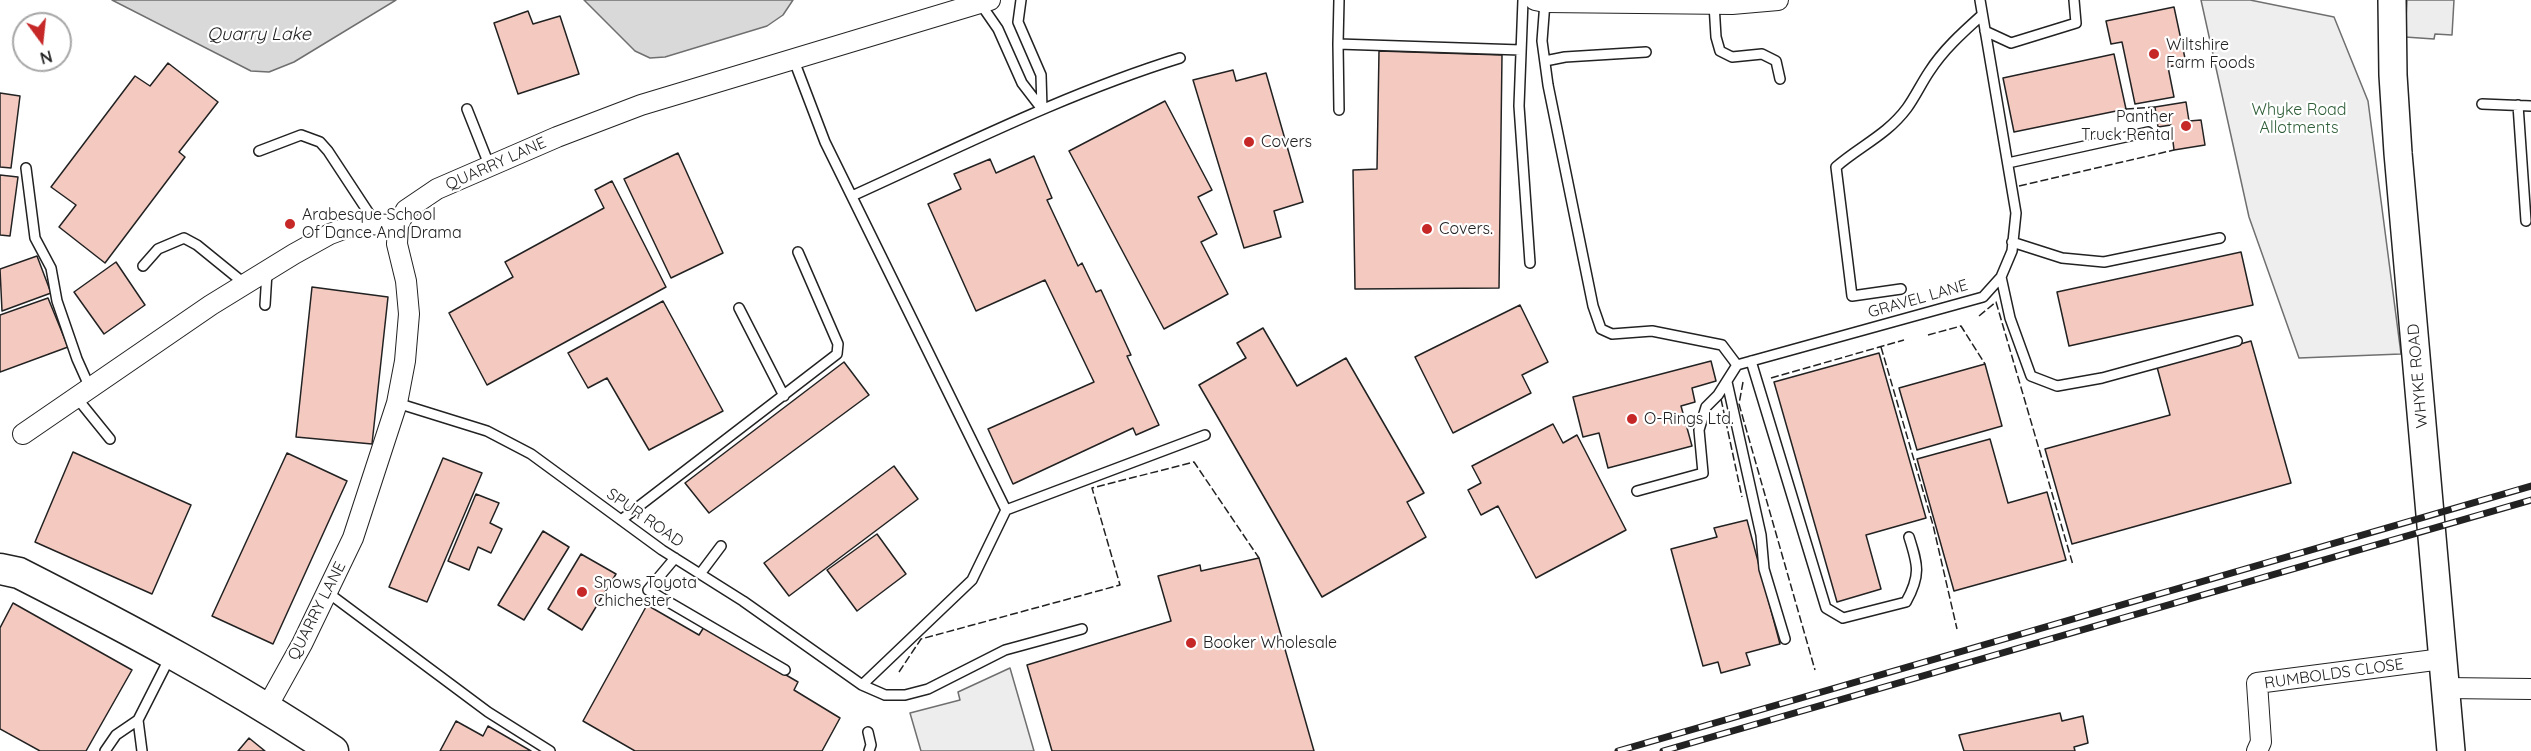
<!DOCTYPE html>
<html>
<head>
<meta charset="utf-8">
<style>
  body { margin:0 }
  #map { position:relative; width:2531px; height:751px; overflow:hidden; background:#fff; font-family:Quicksand,sans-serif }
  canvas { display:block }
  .north { position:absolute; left:12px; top:12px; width:60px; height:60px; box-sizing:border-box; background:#fff; border:2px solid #a7a7a7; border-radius:50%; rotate:165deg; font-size:16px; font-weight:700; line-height:24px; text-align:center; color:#222 }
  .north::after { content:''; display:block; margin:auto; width:21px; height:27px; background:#c62828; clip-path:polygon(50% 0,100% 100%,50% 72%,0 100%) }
</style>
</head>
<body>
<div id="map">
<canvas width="2531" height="751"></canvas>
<div class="north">N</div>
</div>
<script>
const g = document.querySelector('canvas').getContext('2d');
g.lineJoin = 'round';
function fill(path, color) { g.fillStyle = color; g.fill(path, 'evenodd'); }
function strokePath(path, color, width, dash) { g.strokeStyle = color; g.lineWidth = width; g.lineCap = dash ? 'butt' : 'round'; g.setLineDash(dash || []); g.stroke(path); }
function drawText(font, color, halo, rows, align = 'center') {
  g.font = font + ' Quicksand,sans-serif'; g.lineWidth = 4.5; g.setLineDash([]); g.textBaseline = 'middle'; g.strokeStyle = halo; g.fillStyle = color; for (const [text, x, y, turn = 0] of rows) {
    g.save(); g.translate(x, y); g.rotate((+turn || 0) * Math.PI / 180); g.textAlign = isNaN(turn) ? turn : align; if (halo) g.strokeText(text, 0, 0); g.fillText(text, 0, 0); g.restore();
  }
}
const green = new Path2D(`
  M 2201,0 L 2250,0 L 2334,17 L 2368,101 L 2401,354 L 2299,358 L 2249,217 Z`);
fill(green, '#eee');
strokePath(green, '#6f6f6f', 1.5);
const parking = new Path2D(`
  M 2407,0 L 2454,0 L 2452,35 L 2435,34 L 2434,39 L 2405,37 Z
  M 1010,668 L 1034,751 L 921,751 L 910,713 L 960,700 L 958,692 Z`);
fill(parking, '#ededed');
strokePath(parking, '#6f6f6f', 1.5);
const water = new Path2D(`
  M 112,0 L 396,0 L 294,62 L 269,72 L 251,71 Z
  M 584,0 L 793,0 L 783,15 L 767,26 L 665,57 L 650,58 L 635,51 Z`);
fill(water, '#d9d9d9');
strokePath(water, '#6f6f6f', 1.5);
const building = new Path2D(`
  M 2174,7 L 2186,63 L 2168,67 L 2174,97 L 2135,104 L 2122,42 L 2111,44 L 2106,21 Z
  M 528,11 L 533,24 L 560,16 L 579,74 L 518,94 L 494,23 Z
  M 1379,51 L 1502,55 L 1499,288 L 1355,289 L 1353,170 L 1377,169 Z
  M 2114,54 L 2126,109 L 2014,132 L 2003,78 Z
  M 168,63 L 218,102 L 179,152 L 185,157 L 105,263 L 59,227 L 76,205 L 51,187 L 135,76 L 150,86 Z
  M 1233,70 L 1236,81 L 1266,73 L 1303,202 L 1274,211 L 1281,237 L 1244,248 L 1193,80 Z
  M 0,93 L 20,96 L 11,168 L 0,167 Z
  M 1165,101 L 1212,190 L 1198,197 L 1217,234 L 1201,242 L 1228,294 L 1164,329 L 1069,151 Z
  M 2186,102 L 2189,121 L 2201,120 L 2205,145 L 2174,150 L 2171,125 L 2158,127 L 2155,107 Z
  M 678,153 L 723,253 L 671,278 L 624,179 Z
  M 1034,156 L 1052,198 L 1047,200 L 1078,266 L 1082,263 L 1096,292 L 1101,290 L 1131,355 L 1127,356 L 1159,425 L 1136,435 L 1133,428 L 1013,484 L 988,429 L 1094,382 L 1045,280 L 976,311 L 928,204 L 961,189 L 954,174 L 990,159 L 996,173 Z
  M 0,175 L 18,177 L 10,236 L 0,235 Z
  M 612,181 L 666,287 L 487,385 L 449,313 L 513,277 L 505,262 L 604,208 L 595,190 Z
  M 2241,252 L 2253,305 L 2069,346 L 2057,292 Z
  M 37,256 L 51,293 L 2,311 L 0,269 Z
  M 116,262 L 145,305 L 104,334 L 74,292 Z
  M 312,287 L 388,297 L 372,444 L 296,437 Z
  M 48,298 L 68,347 L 0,372 L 0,315 Z
  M 663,301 L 723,411 L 649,450 L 607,378 L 588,388 L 568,353 Z
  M 1520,305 L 1548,362 L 1522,375 L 1531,393 L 1453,433 L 1415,357 Z
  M 1263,328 L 1297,386 L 1346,358 L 1424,493 L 1407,502 L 1426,537 L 1322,597 L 1199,385 L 1246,358 L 1237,343 Z
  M 2251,341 L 2291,483 L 2072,544 L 2045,449 L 2170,415 L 2157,367 Z
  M 1879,353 L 1926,518 L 1866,535 L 1881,589 L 1837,602 L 1774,382 Z
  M 1711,361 L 1716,381 L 1692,388 L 1695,402 L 1681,406 L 1692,446 L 1608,468 L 1599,433 L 1583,437 L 1573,397 Z
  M 844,362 L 869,395 L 709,513 L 685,483 Z
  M 1985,364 L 2002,426 L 1917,450 L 1899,388 Z
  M 1553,424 L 1563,443 L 1577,435 L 1626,530 L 1536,578 L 1498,506 L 1481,515 L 1468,490 L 1481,483 L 1472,466 Z
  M 1990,439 L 2008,503 L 2047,492 L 2066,560 L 1954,591 L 1917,459 Z
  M 73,452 L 191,505 L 152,594 L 35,542 Z
  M 287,453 L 347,481 L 273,644 L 212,616 Z
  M 443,458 L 482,473 L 427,602 L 389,587 Z
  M 894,466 L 918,499 L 789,596 L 764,563 Z
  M 476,494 L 499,503 L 490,523 L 502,529 L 491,553 L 478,547 L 469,570 L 448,561 Z
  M 1747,520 L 1780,644 L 1746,653 L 1750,665 L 1721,673 L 1718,662 L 1703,666 L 1671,549 L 1717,537 L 1714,528 Z
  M 543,531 L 569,547 L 524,620 L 498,605 Z
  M 877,534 L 906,574 L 857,611 L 827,570 Z
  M 581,554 L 616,574 L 582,630 L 548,609 Z
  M 1259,558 L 1314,751 L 1052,751 L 1027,665 L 1171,621 L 1158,576 L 1200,565 L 1201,571 Z
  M 13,603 L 132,670 L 86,751 L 40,751 L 0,729 L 0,628 Z
  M 647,605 L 699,635 L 704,627 L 798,682 L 794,690 L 840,718 L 822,751 L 635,751 L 583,721 Z
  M 2060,713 L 2062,721 L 2083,716 L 2088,743 L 2074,747 L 2075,751 L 1964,751 L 1959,735 Z
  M 456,721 L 483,736 L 488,726 L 531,751 L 440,751 Z
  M 249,738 L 265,751 L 238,751 Z`);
fill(building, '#f3c9c0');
strokePath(building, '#222', 1.5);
const service = new Path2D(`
  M 1021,0 L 1018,22 L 1041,75 L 1042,109
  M 1339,0 L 1338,44 L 1521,50
  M 1523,0 L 1519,106 L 1530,263
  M 1545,2 L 1542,41 L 1548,85 L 1593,306 L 1601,329 L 1612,334 L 1652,331 L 1722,345 L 1737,365
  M 980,3 L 998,29 L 1022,83 L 1042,109
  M 1714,4 L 1716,37 L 1720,51 L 1732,57 L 1762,54 L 1776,61 L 1780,79
  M 1985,31 L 2011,43 L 2076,23 L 2074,0
  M 1338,44 L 1339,110
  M 793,58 L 825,142 L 1006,510 L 1205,435
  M 1545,61 L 1565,57 L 1646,52
  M 2482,104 L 2531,106
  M 2518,105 L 2526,221
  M 467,109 L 490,167
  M 259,151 L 301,135 L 320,142 L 328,151 L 376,224
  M 2008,163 L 2148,132
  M 26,168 L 35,238 L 51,268 L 57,301 L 77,359 L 90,388
  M 852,196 C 960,147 1067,93 1180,58
  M 2012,242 L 2062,258 L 2104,262 L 2220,238
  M 143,266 L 158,249 L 184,238 L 197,245 L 245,284
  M 2001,277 L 2010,318 L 2031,376 L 2057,386 L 2102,378 L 2237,341
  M 1901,289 L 1852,296 L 1836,167 C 1860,146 1887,135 1907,108 C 1915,97 1921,84 1929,72 C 1943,50 1962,33 1982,15
  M 265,305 L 267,272
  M 739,308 L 784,396
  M 1751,361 L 1826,608 L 1843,618 L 1906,602 C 1921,575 1918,565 1909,537
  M 1737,365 L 1983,297 L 2001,277 L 2012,251 L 2016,213 L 1980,0
  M 1727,382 L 1761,535 L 1764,569 L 1785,639
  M 76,397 L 110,439
  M 397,403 L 487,431 L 531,454 L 662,550 L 743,601 L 862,685 L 885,695 L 905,695 L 928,689 L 1005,650 L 1082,629
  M 1637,491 L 1703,473 L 1699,430 L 1706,407 L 1718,395 L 1737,365
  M 621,520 L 837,354 L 838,344 L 798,252
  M 675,558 L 648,590 L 785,670
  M 700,574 L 721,546
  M 327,592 L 488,712 L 550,751
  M 862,685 L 972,580 L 1006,510
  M 138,720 L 142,751
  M 868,732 L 871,745 L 869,751
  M 105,751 L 116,735 L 138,720 L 170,657`);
const minor = new Path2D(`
  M 1535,0 L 1545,2 L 1732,4 L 1778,0
  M 23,434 L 211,305 L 294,254 L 330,234 L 357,224 L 398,225
  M 2445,688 L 2531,689
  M 267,707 L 302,644 L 353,538 L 397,403 L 405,361 L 409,314 L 406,281 L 397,244 L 398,225 L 406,210 L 437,189 L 557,137 L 641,105 L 990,0
  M 2257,751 L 2261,742 L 2257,683 L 2442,659`);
const secondary = new Path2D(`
  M 2392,0 L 2393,75 L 2398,153 L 2451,751`);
const primary = new Path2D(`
  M 0,569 L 19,573 C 127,628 231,683 333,751`);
strokePath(service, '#222', 12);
strokePath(minor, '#222', 22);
strokePath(secondary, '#222', 30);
strokePath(primary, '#222', 33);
strokePath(service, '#fff', 9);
strokePath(minor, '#fff', 20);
strokePath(secondary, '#fff', 27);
strokePath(primary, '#fff', 30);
const rail = new Path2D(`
  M 1618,751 L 2531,486
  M 1663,751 L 2531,500`);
strokePath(rail, '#222', 7);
strokePath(rail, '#fff', 4.5, [14]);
strokePath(new Path2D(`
  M 2126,109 L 2155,107
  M 2019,186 L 2174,150
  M 1979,316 L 1996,302 L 2073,565
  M 1928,335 L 1961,326 L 1985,364
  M 1881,347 L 1933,525 L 1957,629
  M 1771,378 L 1904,340
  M 1743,382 L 1739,404 L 1815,670
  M 1721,399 L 1742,497
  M 899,672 L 921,639 L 1120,585 L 1092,488 L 1194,462 L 1259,558`), '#222', 1.5, [8, 3]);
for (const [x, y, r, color] of [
  [2154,54,6,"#c62828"],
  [2186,126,6,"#c62828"],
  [1249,142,6,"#c62828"],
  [290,224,6,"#c62828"],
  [1427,229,6,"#c62828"],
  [1632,419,6,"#c62828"],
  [582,592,6,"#c62828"],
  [1191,643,6,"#c62828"]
]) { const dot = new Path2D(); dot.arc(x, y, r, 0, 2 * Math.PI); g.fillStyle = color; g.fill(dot); strokePath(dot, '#fff', 2); }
drawText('16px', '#222', '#fff', [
  ["Wiltshire",2166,45],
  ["Farm Foods",2166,63],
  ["Panther",2174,117,"right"],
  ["Truck Rental",2174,135,"right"],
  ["Covers",1261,142],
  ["Arabesque School",302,215],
  ["Of Dance And Drama",302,233],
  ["Covers.",1439,229],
  ["O-Rings Ltd.",1644,419],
  ["Snows Toyota",594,583],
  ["Chichester",594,601],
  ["Booker Wholesale",1203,643]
], 'left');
drawText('16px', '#2f5e38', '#fff', [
  ["Whyke Road",2299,110],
  ["Allotments",2299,128]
]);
drawText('16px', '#222', '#fff', [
  ["QUARRY LANE",496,164,-24],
  ["GRAVEL LANE",1918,299,-16],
  ["WHYKE ROAD",2418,376,-95],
  ["SPUR ROAD",645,518,35],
  ["QUARRY LANE",317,611,-63],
  ["RUMBOLDS CLOSE",2334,674,-8]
]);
drawText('italic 18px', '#222', '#fff', [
  ["Quarry Lake",259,35]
]);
</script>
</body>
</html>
